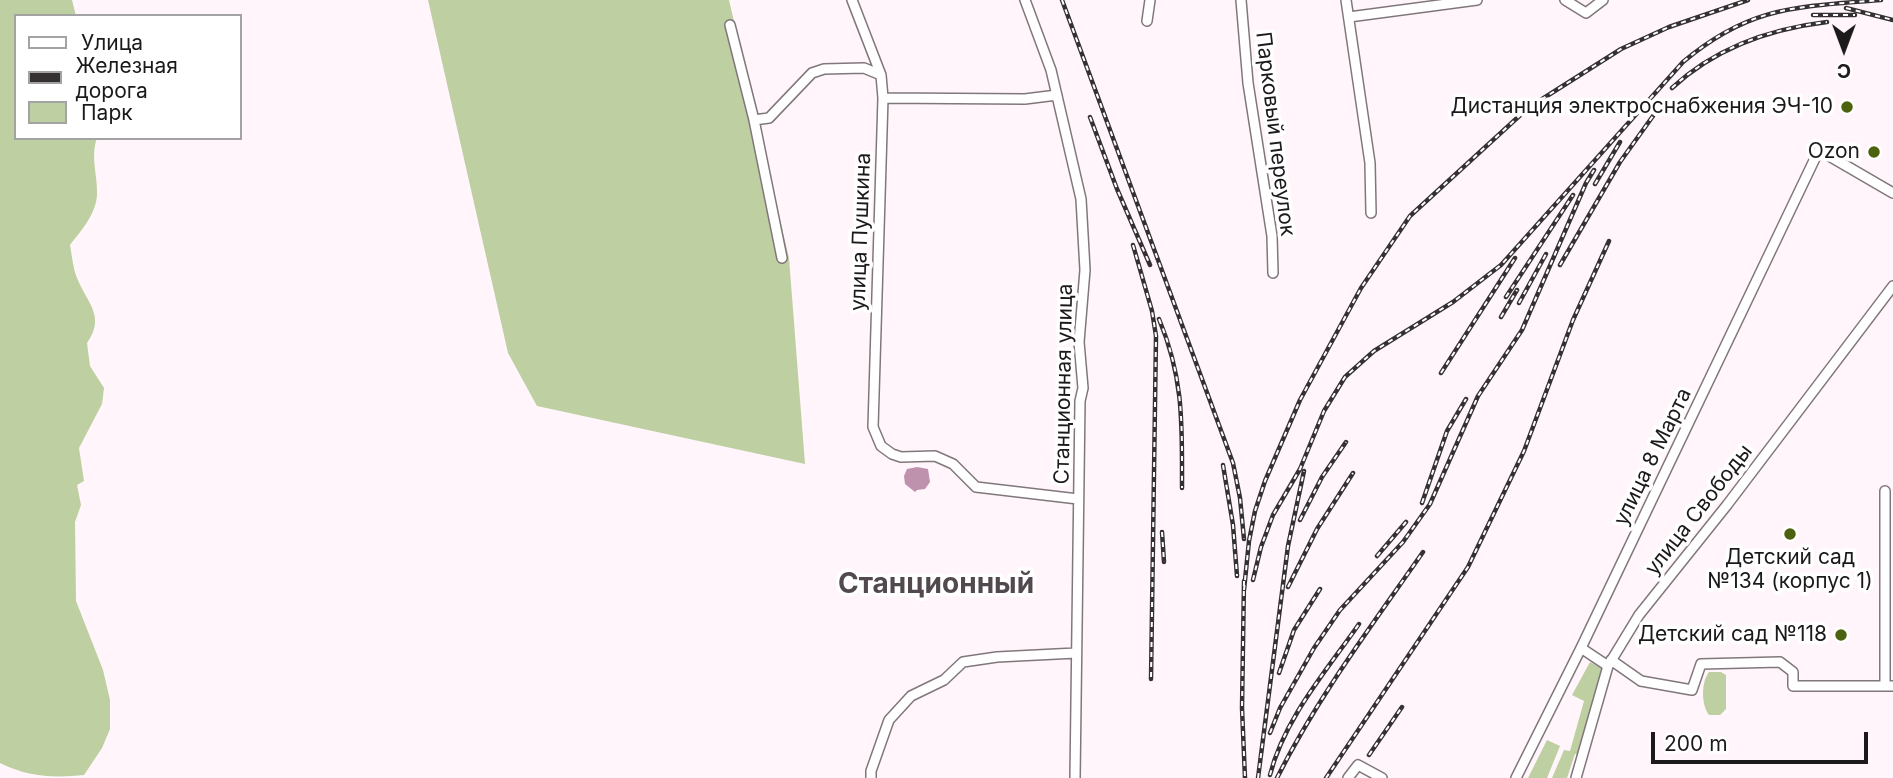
<!DOCTYPE html>
<html>
<head>
<meta charset="utf-8">
<style>
  body { margin:0 }
  #map { position:relative; width:1893px; height:778px; overflow:hidden; background:#fff5fb; font-family:Inter,sans-serif }
  canvas { display:block }
  .legend { position:absolute; left:14px; top:14px; width:228px; height:126px; box-sizing:border-box; background:#fff; border:2px solid #a4a3a4; margin:0; padding:9px 12px; list-style:none; font-size:21px; color:#1c191b }
  .legend li { display:flex; align-items:center; gap:14px; height:35px }
  .legend b { width:35px; border:2px solid #a4a3a4 }
  .north { position:absolute; left:1809px; top:14px; width:70px; height:70px; -webkit-text-stroke:5px #fff; paint-order:stroke; rotate:180deg; font-size:19px; font-weight:700; line-height:28px; text-align:center; color:#1c191b }
  .north::after { content:''; display:block; margin:auto; width:24px; height:32px; background:#1c191b; clip-path:polygon(50% 0,100% 100%,50% 72%,0 100%) }
  .scale { position:absolute; left:1651px; top:732px; width:217px; height:32px; box-sizing:border-box; border:4px solid #1c191b; border-top:0; padding-left:9px; font-size:21px; line-height:24px; white-space:nowrap; color:#1c191b; -webkit-text-stroke:5px #fff; paint-order:stroke }
</style>
</head>
<body>
<div id="map">
<canvas width="1893" height="778"></canvas>
<ul class="legend">
<li><b style="height:9px;background:#fff"></b>Улица</li>
<li><b style="height:9px;background:#353133"></b>Железная дорога</li>
<li><b style="height:19px;background:#becfa2"></b>Парк</li>
</ul>
<div class="north">С</div>
<div class="scale">200 m</div>
</div>
<script>
const g = document.querySelector('canvas').getContext('2d');
g.lineJoin = 'round';
function fill(path, color) { g.fillStyle = color; g.fill(path, 'evenodd'); }
function strokePath(path, color, width, dash) { g.strokeStyle = color; g.lineWidth = width; g.lineCap = dash ? 'butt' : 'round'; g.setLineDash(dash || []); g.stroke(path); }
function drawText(font, color, halo, rows, align = 'center') {
  g.font = font + ' Inter,sans-serif'; g.lineWidth = 7; g.setLineDash([]); g.textBaseline = 'middle'; g.strokeStyle = halo; g.fillStyle = color; for (const [text, x, y, turn = 0] of rows) {
    g.save(); g.translate(x, y); g.rotate((+turn || 0) * Math.PI / 180); g.textAlign = isNaN(turn) ? turn : align; if (halo) g.strokeText(text, 0, 0); g.fillText(text, 0, 0); g.restore();
  }
}
fill(new Path2D(`
  M 0,0 L 72,0 L 76,16 L 16,16 L 16,138 L 97,138 C 90,157 98,176 97,195 C 96,214 81,231 70,245 C 72,256 73,268 77,278 C 87,303 106,316 87,343 L 90,366 L 104,388 L 102,404 L 79,448 L 84,481 L 77,485 L 81,505 L 75,522 L 76,601 L 103,670 L 110,700 L 110,729 L 102,748 L 84,775 C 54,778 28,777 0,763 Z
  M 428,0 L 729,0 L 789,258 L 805,464 L 537,406 L 508,353 Z
  M 1590,662 L 1604,669 L 1580,755 L 1575,754 L 1567,778 L 1552,778 L 1564,750 L 1570,751 L 1584,701 L 1572,695 Z
  M 1709,672 L 1721,672 L 1726,675 L 1726,709 L 1720,715 L 1709,715 C 1701,705 1701,682 1709,672 Z
  M 1547,740 L 1560,746 L 1547,778 L 1528,778 Z`), '#becfa2');
fill(new Path2D(`
  M 917,467 L 928,469 L 930,482 L 925,489 L 917,490 L 915,492 L 905,484 L 904,476 L 907,469 Z`), '#be91ac');
const minor = new Path2D(`
  M 852,0 L 881,75 L 883,98 L 873,427 L 881,446 L 892,454 L 901,457 L 935,456 L 953,464 L 976,487 L 1078,499
  M 1025,0 L 1051,70 L 1081,199 L 1085,270 L 1079,342 L 1083,388 L 1080,401 L 1075,778
  M 1241,0 L 1248,83 L 1272,236 L 1273,273
  M 1346,0 L 1370,163 L 1371,213
  M 1565,0 L 1586,13 L 1603,0
  M 1349,17 L 1477,0
  M 1147,21 L 1150,0
  M 730,25 L 754,120 L 782,258
  M 883,98 L 1025,99 L 1057,95
  M 754,120 L 769,118 L 812,73 L 824,69 L 864,68 L 881,75
  M 1885,491 L 1885,686
  M 1581,648 L 1608,666
  M 1611,660 L 1641,681 L 1692,690 L 1701,664 L 1780,662 L 1793,672 L 1793,686 L 1893,686
  M 871,778 L 871,771 L 889,720 L 911,696 L 944,680 L 963,662 L 997,657 L 1076,653
  M 1348,778 L 1358,765 L 1382,778
  M 1516,778 L 1581,648 L 1819,150 L 1893,193
  M 1576,778 L 1608,666 L 1639,615 L 1727,505 L 1893,286`);
strokePath(minor, '#80777c', 12);
strokePath(minor, '#fff', 9);
const rail = new Path2D(`
  M 1062,0 L 1233,463 L 1240,498 L 1244,539
  M 1846,8 L 1893,20
  M 1813,15 L 1855,15
  M 1672,88 C 1715,48 1769,29 1827,22
  M 1090,117 L 1117,189 L 1150,265
  M 1595,184 L 1620,142
  M 1133,245 L 1152,311 L 1156,336 L 1151,679
  M 1560,265 L 1620,162 L 1653,116
  M 1506,297 L 1573,195
  M 1519,303 L 1546,254
  M 1501,317 L 1517,290
  M 1159,319 C 1184,379 1182,424 1182,488
  M 1441,373 L 1515,258
  M 1223,465 L 1233,525 L 1237,576
  M 1422,503 L 1447,431 L 1466,399
  M 1300,520 L 1322,477 L 1346,442
  M 1162,532 L 1164,562
  M 1377,556 L 1406,522
  M 1253,580 L 1261,547 L 1273,515 L 1300,469 L 1324,411 L 1345,377 L 1374,351 L 1453,302 L 1501,265 L 1683,62 C 1751,5 1798,7 1881,0
  M 1244,581 L 1242,708 L 1245,778
  M 1288,587 L 1317,529 L 1353,473
  M 1244,590 L 1249,541 L 1255,511 L 1265,481 L 1300,400 L 1361,288 L 1410,216 L 1528,108 L 1621,49 L 1669,27 L 1748,0
  M 1279,673 L 1294,630 L 1320,589
  M 1270,733 L 1280,708 L 1314,648 L 1340,610 L 1403,542 L 1430,504 L 1478,396 L 1522,330 L 1586,183 L 1594,170
  M 1369,755 L 1402,707
  M 1270,775 C 1284,719 1327,670 1359,624
  M 1258,778 L 1288,546 L 1304,471
  M 1277,778 C 1317,698 1372,625 1423,552
  M 1326,778 L 1468,567 L 1524,451 L 1573,320 L 1609,241`);
strokePath(rail, '#353133', 4.5);
strokePath(rail, '#fff', 2, [5]);
for (const [x, y, r, color] of [
  [1847,107,7,"#4c620f"],
  [1874,152,7,"#4c620f"],
  [1790,534,7,"#4c620f"],
  [1841,635,7,"#4c620f"]
]) { const dot = new Path2D(); dot.arc(x, y, r, 0, 2 * Math.PI); g.fillStyle = color; g.fill(dot); strokePath(dot, '#fff', 2.5); }
drawText('21px', '#1c191b', '#fff', [
  ["Дистанция электроснабжения ЭЧ-10",1833,107],
  ["Ozon",1860,152],
  ["Детский сад",1790,558,"center"],
  ["№134 (корпус 1)",1790,582,"center"],
  ["Детский сад №118",1827,635]
], 'right');
drawText('21px', '#1c191b', '#fff', [
  ["Парковый переулок",1275,134,83],
  ["улица Пушкина",861,232,-88],
  ["Станционная улица",1064,384,-89],
  ["улица 8 Марта",1653,457,-64],
  ["улица Свободы",1699,510,-52]
]);
drawText('bold 28px', '#52494e', '#fff', [
  ["Станционный",936,585]
]);
</script>
</body>
</html>
